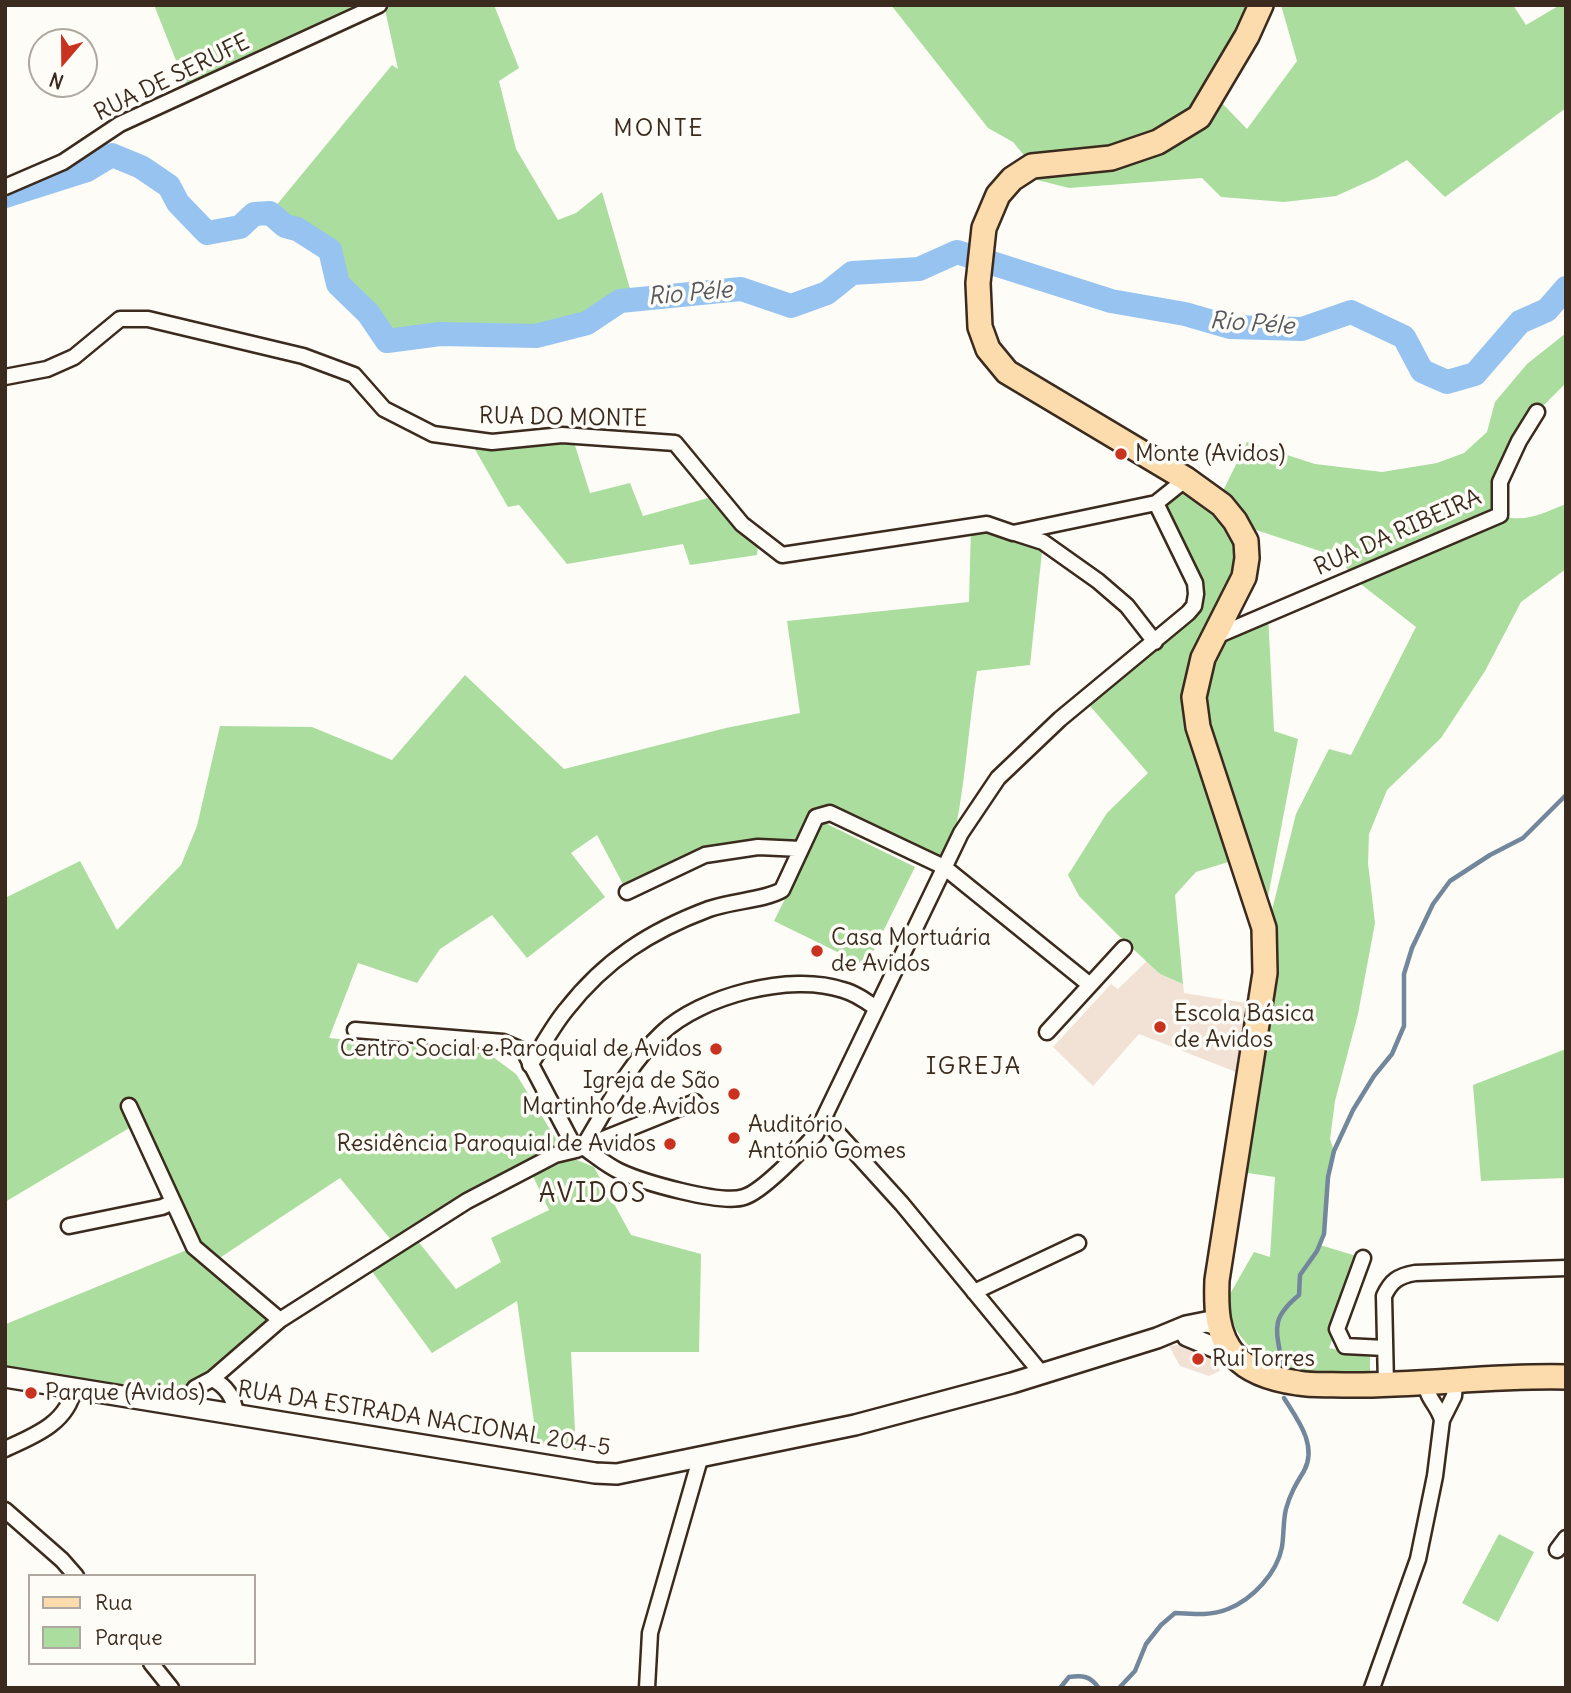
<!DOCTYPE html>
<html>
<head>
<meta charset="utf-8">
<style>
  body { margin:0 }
  #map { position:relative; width:1571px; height:1693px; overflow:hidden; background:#fdfcf7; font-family:Delius,sans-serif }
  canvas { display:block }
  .frame { position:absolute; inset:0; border:7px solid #3b2a1e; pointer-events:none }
  .legend { position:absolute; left:28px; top:1574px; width:228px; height:91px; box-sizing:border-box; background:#fdfcf7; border:2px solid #afa8a0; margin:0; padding:9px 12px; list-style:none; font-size:21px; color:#3b2a1e }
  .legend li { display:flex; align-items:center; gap:14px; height:35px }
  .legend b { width:35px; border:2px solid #afa8a0 }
  .north { position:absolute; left:28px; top:28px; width:70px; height:70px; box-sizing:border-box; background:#fdfcf7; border:2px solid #afa8a0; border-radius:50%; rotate:200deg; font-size:19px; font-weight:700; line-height:28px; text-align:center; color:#3b2a1e }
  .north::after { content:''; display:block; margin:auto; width:24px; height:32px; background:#c8321e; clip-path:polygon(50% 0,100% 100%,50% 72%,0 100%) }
</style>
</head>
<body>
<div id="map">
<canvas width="1571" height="1693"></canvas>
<div class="frame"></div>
<ul class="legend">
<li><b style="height:9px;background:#fcdcac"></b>Rua</li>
<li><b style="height:19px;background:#abdd9e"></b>Parque</li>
</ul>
<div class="north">N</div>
</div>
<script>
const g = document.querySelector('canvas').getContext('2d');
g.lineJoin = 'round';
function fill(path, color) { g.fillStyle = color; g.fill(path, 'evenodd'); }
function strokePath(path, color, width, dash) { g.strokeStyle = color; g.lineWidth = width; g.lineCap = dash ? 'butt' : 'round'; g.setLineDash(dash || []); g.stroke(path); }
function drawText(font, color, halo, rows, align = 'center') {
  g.font = font + ' Delius,sans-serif'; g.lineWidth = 7; g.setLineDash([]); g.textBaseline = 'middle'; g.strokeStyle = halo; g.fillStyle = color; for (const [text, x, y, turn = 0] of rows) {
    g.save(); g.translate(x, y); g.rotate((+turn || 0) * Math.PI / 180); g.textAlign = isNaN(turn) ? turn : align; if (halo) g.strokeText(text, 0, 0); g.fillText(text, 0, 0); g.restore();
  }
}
fill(new Path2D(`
  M 1147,961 L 1160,974 L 1183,984 L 1184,993 L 1252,1004 L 1241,1074 L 1139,1034 L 1093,1086 L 1053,1047 L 1111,984 L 1118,989 Z
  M 1183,1344 L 1215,1358 L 1220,1371 L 1209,1376 L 1180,1366 L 1169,1346 Z`), '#f1e2d5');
fill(new Path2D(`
  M 154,5 L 379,5 L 189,93 Z
  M 384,5 L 494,5 L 519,68 L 499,81 L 516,149 L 558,220 L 576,213 L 602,192 L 633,299 L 620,301 L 587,323 L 536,336 L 440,334 L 387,341 L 368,313 L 338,284 L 330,250 L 297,229 L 285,226 L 270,213 L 392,65 L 398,69 Z
  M 891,5 L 1261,5 L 1217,98 L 1247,129 L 1297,61 L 1281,5 L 1513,5 L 1526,25 L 1560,5 L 1566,5 L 1566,108 L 1445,197 L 1407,160 L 1376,178 L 1336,196 L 1284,202 L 1221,197 L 1202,178 L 1069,188 L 1026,177 L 1032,165 L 1013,142 L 988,128 Z
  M 1566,333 L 1566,383 L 1537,412 L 1500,482 L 1500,515 C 1524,524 1543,513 1566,504 L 1566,569 L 1521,602 L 1485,671 L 1441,738 L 1387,790 L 1369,834 L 1368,863 L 1375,923 L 1358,1014 L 1335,1101 L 1330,1139 L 1334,1151 L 1328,1177 L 1324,1234 L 1320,1245 L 1363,1258 L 1329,1348 L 1370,1357 L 1370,1373 C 1322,1375 1266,1377 1237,1331 C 1232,1323 1229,1310 1226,1301 L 1254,1252 L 1270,1257 L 1275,1177 L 1241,1172 L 1271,914 L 1296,814 L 1329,749 L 1351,755 L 1416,627 L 1353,578 L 1346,567 L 1355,553 L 1336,542 L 1329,554 L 1253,529 L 1221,495 L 1247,442 L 1315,464 L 1382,472 L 1437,463 L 1464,453 L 1487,432 L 1495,402 L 1527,364 Z
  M 572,436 L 590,493 L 630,483 L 643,516 L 719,495 L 759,536 L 757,555 L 690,565 L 683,544 L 567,564 L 519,505 L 508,507 L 469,439 Z
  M 1186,479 L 1246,541 L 1194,697 L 1241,858 L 1196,872 L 1175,895 L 1183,984 L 1160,974 L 1119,936 L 1079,896 L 1068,875 L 1107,813 L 1148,773 L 1084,699 L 1155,642 L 1196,594 L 1156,503 Z
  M 971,527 L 1043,542 L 1030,665 L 977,671 C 969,723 966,775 956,827 L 961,833 L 944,867 L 829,813 L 816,817 L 803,846 L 705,851 L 625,888 L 597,835 L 571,853 L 605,897 L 527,958 L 492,915 L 440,949 L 417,983 L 358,963 L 329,1038 L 489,1054 L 516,1074 L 559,1144 L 396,1246 L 340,1178 L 212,1263 L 280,1320 L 183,1405 L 5,1377 L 6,1324 L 194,1247 L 136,1124 L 5,1202 L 5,898 L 80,861 L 117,930 L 181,865 L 197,826 L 220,726 L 312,727 L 392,760 L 465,675 L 564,769 L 726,728 L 800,713 L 787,621 L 969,602 Z
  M 1268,614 L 1274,731 L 1298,739 L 1268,897 L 1261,897 L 1206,712 L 1206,678 L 1222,638 Z
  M 823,822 L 915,867 L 866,966 L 774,921 Z
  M 1566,1049 L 1566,1178 L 1481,1181 L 1473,1085 Z
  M 572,1158 L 594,1167 L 631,1235 L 701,1254 L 699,1352 L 571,1352 L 576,1450 L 537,1443 L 517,1301 L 432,1353 L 371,1270 L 417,1240 L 456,1289 L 501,1262 L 491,1238 L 549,1210 L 533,1176 Z
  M 1499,1534 L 1534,1552 L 1498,1622 L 1462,1603 Z`), '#abdd9e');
strokePath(new Path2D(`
  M 1282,1363 C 1276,1329 1270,1319 1299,1295 L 1300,1275 L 1317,1251 L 1324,1234 L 1328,1177 L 1334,1151 L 1353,1110 L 1374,1076 L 1392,1054 L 1404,1026 L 1404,974 L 1412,948 L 1433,904 L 1450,881 L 1490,855 L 1523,838 L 1566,795
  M 1060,1688 L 1069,1677 C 1083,1675 1090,1676 1099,1688
  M 1119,1688 L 1135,1671 L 1146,1644 L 1161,1625 L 1175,1613 C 1192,1614 1211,1616 1228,1609 C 1253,1599 1277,1573 1282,1547 C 1284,1534 1283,1521 1286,1509 C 1290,1494 1296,1484 1304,1471 C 1318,1445 1297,1419 1284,1398`), '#72869c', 4.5);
strokePath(new Path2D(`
  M 5,196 L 87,170 L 112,155 L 141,167 L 169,186 L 178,203 L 207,233 L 240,227 L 254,214 L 270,213 L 285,226 L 297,229 L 330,250 L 338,284 L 368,313 L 387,341 L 440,334 L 536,336 L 587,323 L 620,301 L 741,289 L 791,306 L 827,293 L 852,273 L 919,269 L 957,252 L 1111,301 L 1185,314 L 1230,327 L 1302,329 L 1351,312 L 1404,337 L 1422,371 L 1447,382 L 1475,374 L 1520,322 L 1547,310 L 1566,288`), '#96c3f0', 24);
const street = new Path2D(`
  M 5,187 L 63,162 L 120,124 L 379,5
  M 5,377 L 47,369 L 74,357 L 120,319 L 148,319 L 303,356 L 354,375 L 384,409 L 433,434 L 492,442 L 562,435 L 675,443 L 742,524 L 782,555 L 987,524 L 1013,533 L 1156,503 L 1186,479
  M 1015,533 L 1043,542 L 1098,581 L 1127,606 L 1155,642
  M 1214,637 L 1500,515 L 1500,482 L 1519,441 L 1537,412
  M 627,892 L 705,855 L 758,847 L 801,849
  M 355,1030 L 503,1042 L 524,1051 L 576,1150
  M 1047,1032 L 1124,948
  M 530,1065 C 542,1047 552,1027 566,1010 C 605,960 650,931 709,909 C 731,901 765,900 782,890 L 816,817 L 830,813 L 944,867 L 1090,985
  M 129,1106 L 194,1247 L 280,1320
  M 824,1118 L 902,1204 L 1042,1374
  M 583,1147 C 595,1155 606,1165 619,1171 C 642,1182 721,1205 744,1197 C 762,1192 803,1149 816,1134 L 961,833 L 998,778 L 1060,719 L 1188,613 L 1194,606 L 1196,594 L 1195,583 L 1156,503
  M 583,1147 C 607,1108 628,1065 662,1033 C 701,996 791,972 843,990 C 855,993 866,1001 876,1008
  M 69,1226 L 162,1207 L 173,1202
  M 1363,1258 L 1337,1329 L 1345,1346 L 1385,1348
  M 974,1292 L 1078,1243
  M 212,1379 L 280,1320 L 467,1201 L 555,1155 L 576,1150 L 695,1102
  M 1426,1383 C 1426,1398 1438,1405 1442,1420
  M 1386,1385 L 1384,1296 C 1391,1281 1398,1276 1415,1273 L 1566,1268
  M 183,1405 L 195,1388 L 212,1379 C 227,1386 234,1398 236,1414
  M 5,1449 C 34,1436 68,1423 74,1388
  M 5,1510 L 62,1560 L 76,1576
  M 1557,1550 L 1566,1538
  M 151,1663 L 171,1688
  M 647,1688 L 650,1633 L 700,1459
  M 1372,1688 L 1418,1559 L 1435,1476 L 1442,1420 L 1454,1396 L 1455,1382`);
const secondary = new Path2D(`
  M 1187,1336 L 1235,1356
  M 5,1377 L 595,1473 L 617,1474 L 855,1425 L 1012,1383 L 1157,1338 L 1186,1326 L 1206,1322 L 1219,1325`);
const primary = new Path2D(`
  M 1261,5 L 1247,36 L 1199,117 L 1158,142 L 1111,158 L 1032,166 L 1012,179 L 998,195 L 984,228 L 978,283 L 980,327 L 988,349 L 1007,372 L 1186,479 L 1222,505 L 1235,521 L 1246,541 L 1247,558 L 1244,577 L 1203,658 L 1194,697 L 1198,727 L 1264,928 L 1265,973 L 1217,1280 C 1216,1307 1216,1335 1235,1356 C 1250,1373 1277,1380 1298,1383 C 1314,1386 1331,1384 1346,1385 C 1419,1386 1493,1375 1566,1377`);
strokePath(street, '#3b2a1e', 19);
strokePath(secondary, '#3b2a1e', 24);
strokePath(primary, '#3b2a1e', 28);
strokePath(street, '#fdfcf7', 14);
strokePath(secondary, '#fdfcf7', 19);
strokePath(primary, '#fcdcac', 23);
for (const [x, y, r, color] of [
  [1121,454,7,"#c8321e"],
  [817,951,7,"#c8321e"],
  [1160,1027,7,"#c8321e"],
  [716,1049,7,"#c8321e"],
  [734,1094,7,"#c8321e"],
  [734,1138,7,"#c8321e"],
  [670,1144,7,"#c8321e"],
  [1198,1359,7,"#c8321e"],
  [31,1393,7,"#c8321e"]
]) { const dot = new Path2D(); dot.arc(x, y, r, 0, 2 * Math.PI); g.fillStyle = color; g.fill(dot); strokePath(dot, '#fdfcf7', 2.5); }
drawText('23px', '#3b2a1e', '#fdfcf7', [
  ["RUA DE SERUFE",172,78,-26],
  ["RUA DO MONTE",563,418,1],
  ["RUA DA RIBEIRA",1398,533,-24],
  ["RUA DA ESTRADA NACIONAL 204-5",424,1419,9]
]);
drawText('23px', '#3b2a1e', '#fdfcf7', [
  ["Monte (Avidos)",1135,454],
  ["Casa Mortuária",831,938],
  ["de Avidos",831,964],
  ["Escola Básica",1174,1014],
  ["de Avidos",1174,1040],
  ["Centro Social e Paroquial de Avidos",702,1049,"right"],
  ["Igreja de São",720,1081,"right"],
  ["Martinho de Avidos",720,1107,"right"],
  ["Auditório",748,1125],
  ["António Gomes",748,1151],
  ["Residência Paroquial de Avidos",656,1144,"right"],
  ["Rui Torres",1212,1359],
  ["Parque (Avidos)",45,1393]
], 'left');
g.letterSpacing = '2px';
drawText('24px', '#3b2a1e', '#fdfcf7', [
  ["MONTE",659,129],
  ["IGREJA",974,1067]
]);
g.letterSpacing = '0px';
drawText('italic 24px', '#56585d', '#fdfcf7', [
  ["Rio Péle",690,294,-5],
  ["Rio Péle",1252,324,4]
]);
g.letterSpacing = '2px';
drawText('26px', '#3b2a1e', '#fdfcf7', [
  ["AVIDOS",593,1195]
]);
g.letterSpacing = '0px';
</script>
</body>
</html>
